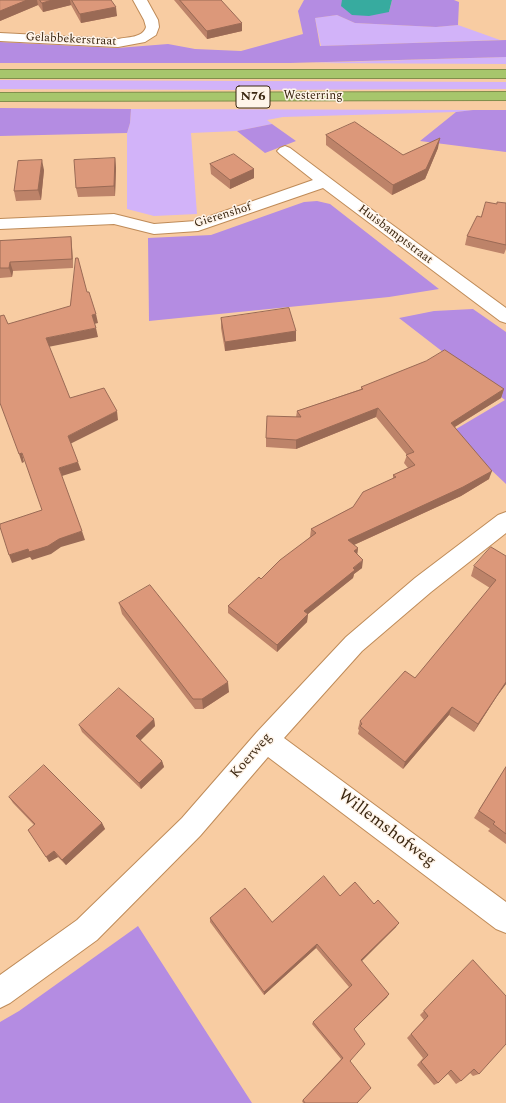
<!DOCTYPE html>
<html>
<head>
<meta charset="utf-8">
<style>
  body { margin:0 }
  canvas { display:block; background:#f8cca2 }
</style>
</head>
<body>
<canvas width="506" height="1103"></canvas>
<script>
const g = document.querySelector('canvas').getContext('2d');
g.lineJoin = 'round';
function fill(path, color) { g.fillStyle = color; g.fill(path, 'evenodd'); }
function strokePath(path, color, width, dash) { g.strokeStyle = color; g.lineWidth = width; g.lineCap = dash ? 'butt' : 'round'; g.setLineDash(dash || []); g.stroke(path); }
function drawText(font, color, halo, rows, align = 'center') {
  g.font = font + ' Spectral,serif'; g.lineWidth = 3; g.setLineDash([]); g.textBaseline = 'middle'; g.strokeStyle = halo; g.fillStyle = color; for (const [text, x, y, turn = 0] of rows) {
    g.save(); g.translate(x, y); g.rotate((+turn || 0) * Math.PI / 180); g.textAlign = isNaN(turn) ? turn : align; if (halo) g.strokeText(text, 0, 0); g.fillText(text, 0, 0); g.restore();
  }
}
fill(new Path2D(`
  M 337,15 L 355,23 L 436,27 L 458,25 L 500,40 L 321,46 L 315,18 Z
  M 506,57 L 506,64 L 311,63 Z
  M 0,80 L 506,82 L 506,89 L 236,90 L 0,89 Z
  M 131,109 L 473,110 L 456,112 L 283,117 L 267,120 L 272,124 L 237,131 L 191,133 L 197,214 L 154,216 L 127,209 L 127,133 L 130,123 Z`), '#d2b3f9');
fill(new Path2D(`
  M 304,0 L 342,0 L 342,6 L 389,12 L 392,0 L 454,0 L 459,2 L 458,25 L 436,27 L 355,23 L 337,15 L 315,18 L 320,46 L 506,40 L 506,57 L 290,63 L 0,63 L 0,42 L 117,48 L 168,44 L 195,49 L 241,51 L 303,34 L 298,11 Z
  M 0,108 L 131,109 L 130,123 L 127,133 L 0,136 Z
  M 473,110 L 506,110 L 506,152 L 420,141 L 456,112 Z
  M 272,124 L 296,141 L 265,153 L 237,131 Z
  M 317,201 L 330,204 L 439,289 L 389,297 L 149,321 L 148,238 L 211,235 L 304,202 Z
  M 473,309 L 506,332 L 506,484 L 451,432 L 505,400 L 399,318 L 434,311 Z
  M 138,926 L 252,1103 L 0,1103 L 0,1022 L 19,1011 Z`), '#b48ce2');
fill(new Path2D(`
  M 342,0 L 392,0 L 389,12 L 369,16 L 352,15 L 341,6 Z`), '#37ab9f');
const minor = new Path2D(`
  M 133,0 L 147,0 L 158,20 L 159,27 L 156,35 L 145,42 L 118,47 L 0,41 L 0,33 L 118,39 C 127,37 143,38 146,27 L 144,20 Z
  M 285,146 L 290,148 L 383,218 L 506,308 L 506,323 L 500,321 L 323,188 L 198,231 L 154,234 L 114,224 L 0,229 L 0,219 L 114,214 L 154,224 L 196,221 L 313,180 L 280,154 L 277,151 L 280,148 Z
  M 506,512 L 506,533 L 431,592 L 362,651 L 284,738 L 506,902 L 506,933 L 496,929 L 268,757 L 200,836 L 97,940 L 10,1003 L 0,1008 L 0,975 L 77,920 L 149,850 L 182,818 L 257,732 L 346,637 L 415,578 L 498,515 Z`);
const highway = new Path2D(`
  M 0,70 L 506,70 L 506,78 L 0,78 Z
  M 506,92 L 506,100 L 0,101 L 0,93 Z`);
strokePath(minor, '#bf8b58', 2);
strokePath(highway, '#818e4c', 2);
fill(minor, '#fff');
fill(highway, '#a7c66c');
fill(new Path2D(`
  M 0,0 L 111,0 L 117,16 L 81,23 L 71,5 L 43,12 L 38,5 L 0,21 Z
  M 174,0 L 221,0 L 242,31 L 207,39 Z
  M 326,135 L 403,155 L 438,148 L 425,179 L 392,195 L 326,145 Z
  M 115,158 L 116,168 L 115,196 L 78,197 L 76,188 Z
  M 210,164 L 254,169 L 254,178 L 230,189 L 211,174 Z
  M 44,170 L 41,200 L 16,201 L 14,191 Z
  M 506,203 L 506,249 L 504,254 L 465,245 L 467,236 L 481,217 L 497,204 Z
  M 71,237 L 72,247 L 73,268 L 13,271 L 12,277 L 0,278 L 0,241 Z
  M 221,318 L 296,331 L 296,341 L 225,351 L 221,328 Z
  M 361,387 L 504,389 L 501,398 L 455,427 L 489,479 L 461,496 L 354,545 L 358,548 L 357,554 L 362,568 L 354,574 L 353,578 L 308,614 L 307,622 L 277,652 L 228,613 L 228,606 L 261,579 L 310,537 L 311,529 L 353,507 L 393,479 L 393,475 L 408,468 L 404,463 L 407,455 L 376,417 L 296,449 L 266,447 L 266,438 L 296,417 L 297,411 L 361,389 Z
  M 506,556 L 506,684 L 497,696 L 474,732 L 449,715 L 403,769 L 358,734 L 359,730 L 358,729 L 360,721 L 415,678 L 490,588 L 471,576 L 474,566 Z
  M 119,603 L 229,692 L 203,709 L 195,709 L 122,614 Z
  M 154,719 L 155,726 L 140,740 L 162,761 L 164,767 L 141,789 L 82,732 L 79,725 Z
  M 506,767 L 506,844 L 488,831 L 490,829 L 474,818 Z
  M 9,797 L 102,823 L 105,829 L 66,865 L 58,857 L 49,862 L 34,825 L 13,803 Z
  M 340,896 L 374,904 L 396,927 L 361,961 L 387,997 L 354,1029 L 350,1061 L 357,1103 L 303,1103 L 302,1101 L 303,1100 L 341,1059 L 312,1024 L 313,1022 L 349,987 L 316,948 L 264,995 L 210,922 L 210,918 L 272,922 Z
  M 473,960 L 479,1074 L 473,1076 L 470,1073 L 461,1081 L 456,1084 L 448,1074 L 438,1083 L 434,1085 L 417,1065 L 423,1058 L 407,1038 L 424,1020 L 420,1015 Z`), '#bd8369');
fill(new Path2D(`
  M 27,0 L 37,0 L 38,5 L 0,21 L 0,11 Z
  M 52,0 L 70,0 L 71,5 L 43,12 L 42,3 Z
  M 116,7 L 117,16 L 81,23 L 80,14 Z
  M 242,23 L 242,31 L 207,39 L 207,31 Z
  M 440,138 L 438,148 L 425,179 L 392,195 L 393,185 Z
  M 115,158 L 116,168 L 115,196 L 114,186 Z
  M 42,160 L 44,170 L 41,200 L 38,190 Z
  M 254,169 L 254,178 L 230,189 L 230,180 Z
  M 71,237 L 72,247 L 73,268 L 72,259 Z
  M 10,262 L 13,271 L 12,277 L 9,268 Z
  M 96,314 L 98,323 L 94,324 L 92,315 Z
  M 96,328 L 98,337 L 48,347 L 46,338 Z
  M 296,331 L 296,341 L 225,351 L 225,342 Z
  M 504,389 L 501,398 L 448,431 L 451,423 Z
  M 378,408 L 376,417 L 296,449 L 296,440 Z
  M 117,411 L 118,420 L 70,444 L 68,436 Z
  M 22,453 L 24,462 L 22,463 L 19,454 Z
  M 78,462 L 81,470 L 62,476 L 59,468 Z
  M 492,471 L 489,479 L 461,496 L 347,548 L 348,540 Z
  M 82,531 L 85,540 L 61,547 L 51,554 L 32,560 L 30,557 L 12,563 L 9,555 Z
  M 358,548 L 357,556 L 354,551 Z
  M 363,560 L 362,568 L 354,574 L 353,578 L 308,614 L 307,622 L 277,652 L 277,645 L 304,611 Z
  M 228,682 L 229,692 L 203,709 L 202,699 Z
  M 506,682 L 506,684 L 497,696 L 474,732 L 478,724 Z
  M 452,707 L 449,715 L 403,769 L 405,762 Z
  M 154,719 L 155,726 L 138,743 L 136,736 Z
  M 162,761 L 164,767 L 141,789 L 139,783 Z
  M 102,823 L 105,829 L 66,865 L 62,860 Z
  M 54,851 L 58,857 L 49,862 L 46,857 Z
  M 399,923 L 396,927 L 359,964 L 361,960 Z
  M 317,944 L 316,948 L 264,995 L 264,992 Z
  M 389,994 L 387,997 L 352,1031 Z`), '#9a6a55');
const building = new Path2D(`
  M 0,0 L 27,0 L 0,11 Z
  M 40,0 L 52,0 L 42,3 Z
  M 72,0 L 111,0 L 116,7 L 80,14 Z
  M 180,0 L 221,0 L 242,23 L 207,31 Z
  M 355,122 L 403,155 L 440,138 L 426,169 L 393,185 L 326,135 Z
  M 234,154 L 254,169 L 230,180 L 210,164 Z
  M 115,158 L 114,186 L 76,188 L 74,160 Z
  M 42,160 L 38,190 L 14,191 L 18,161 Z
  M 486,202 L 497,204 L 497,202 L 506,203 L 506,245 L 467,236 L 477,216 L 481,217 Z
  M 71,237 L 72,259 L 10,262 L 9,268 L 0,268 L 0,241 Z
  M 76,258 L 78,258 L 87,292 L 89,292 L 96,314 L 92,315 L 96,328 L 46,338 L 70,398 L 104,388 L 117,411 L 68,436 L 78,462 L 59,468 L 82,531 L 59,539 L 48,546 L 29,552 L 28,549 L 9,555 L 0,527 L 0,524 L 42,510 L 22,453 L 19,454 L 0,403 L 0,316 L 4,315 L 8,324 L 70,306 Z
  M 289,308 L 296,331 L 225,342 L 221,318 Z
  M 445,350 L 504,389 L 451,423 L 492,471 L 463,487 L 348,540 L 358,548 L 354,551 L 363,560 L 353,568 L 355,570 L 304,611 L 308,614 L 277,645 L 228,606 L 259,577 L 261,579 L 280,560 L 316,533 L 311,529 L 353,507 L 363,492 L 396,477 L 393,475 L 415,465 L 406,455 L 414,452 L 378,408 L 296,440 L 266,438 L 267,416 L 301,417 L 297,411 L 363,389 L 361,387 L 426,361 Z
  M 491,547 L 506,556 L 506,682 L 478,724 L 452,707 L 405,762 L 360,726 L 362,724 L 360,721 L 405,671 L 415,678 L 496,580 L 474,566 Z
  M 150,585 L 228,682 L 202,699 L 193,699 L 119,603 Z
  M 119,688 L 154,719 L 136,736 L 162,761 L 139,783 L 79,725 Z
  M 44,765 L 102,823 L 62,860 L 54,851 L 46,857 L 28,830 L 35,824 L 9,797 Z
  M 506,767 L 506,834 L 493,824 L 495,822 L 479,811 Z
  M 324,876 L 340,896 L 355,882 L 374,904 L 378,900 L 399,923 L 361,960 L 389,994 L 354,1029 L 365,1044 L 350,1061 L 371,1088 L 357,1103 L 305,1103 L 303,1100 L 343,1058 L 313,1022 L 352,985 L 317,944 L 264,992 L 210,918 L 245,888 L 272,922 Z
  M 473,960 L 506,996 L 506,1044 L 479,1074 L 474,1069 L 461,1081 L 451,1070 L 438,1083 L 421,1062 L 428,1055 L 411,1034 L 428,1016 L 424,1011 Z`);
fill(building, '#dc987a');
strokePath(building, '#9a6a55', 1);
drawText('12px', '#3a2610', '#fff4e9', [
  ["Gelabbekerstraat",71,40,3],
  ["Westerring",313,97],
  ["Gierenshof",223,216,-17],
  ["Huisbamptstraat",395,235,37]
]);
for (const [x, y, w] of [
  [253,97,34]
]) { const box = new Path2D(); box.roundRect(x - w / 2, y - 11, w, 22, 3); g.fillStyle = '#fff4e9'; g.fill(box); strokePath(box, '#3a2610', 1); }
drawText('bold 13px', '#3a2610', null, [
  ["N76",253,97]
]);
drawText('14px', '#3a2610', '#fff4e9', [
  ["Koerweg",252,756,-49]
]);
drawText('17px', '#3a2610', '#fff4e9', [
  ["Willemshofweg",386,829,37]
]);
</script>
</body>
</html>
